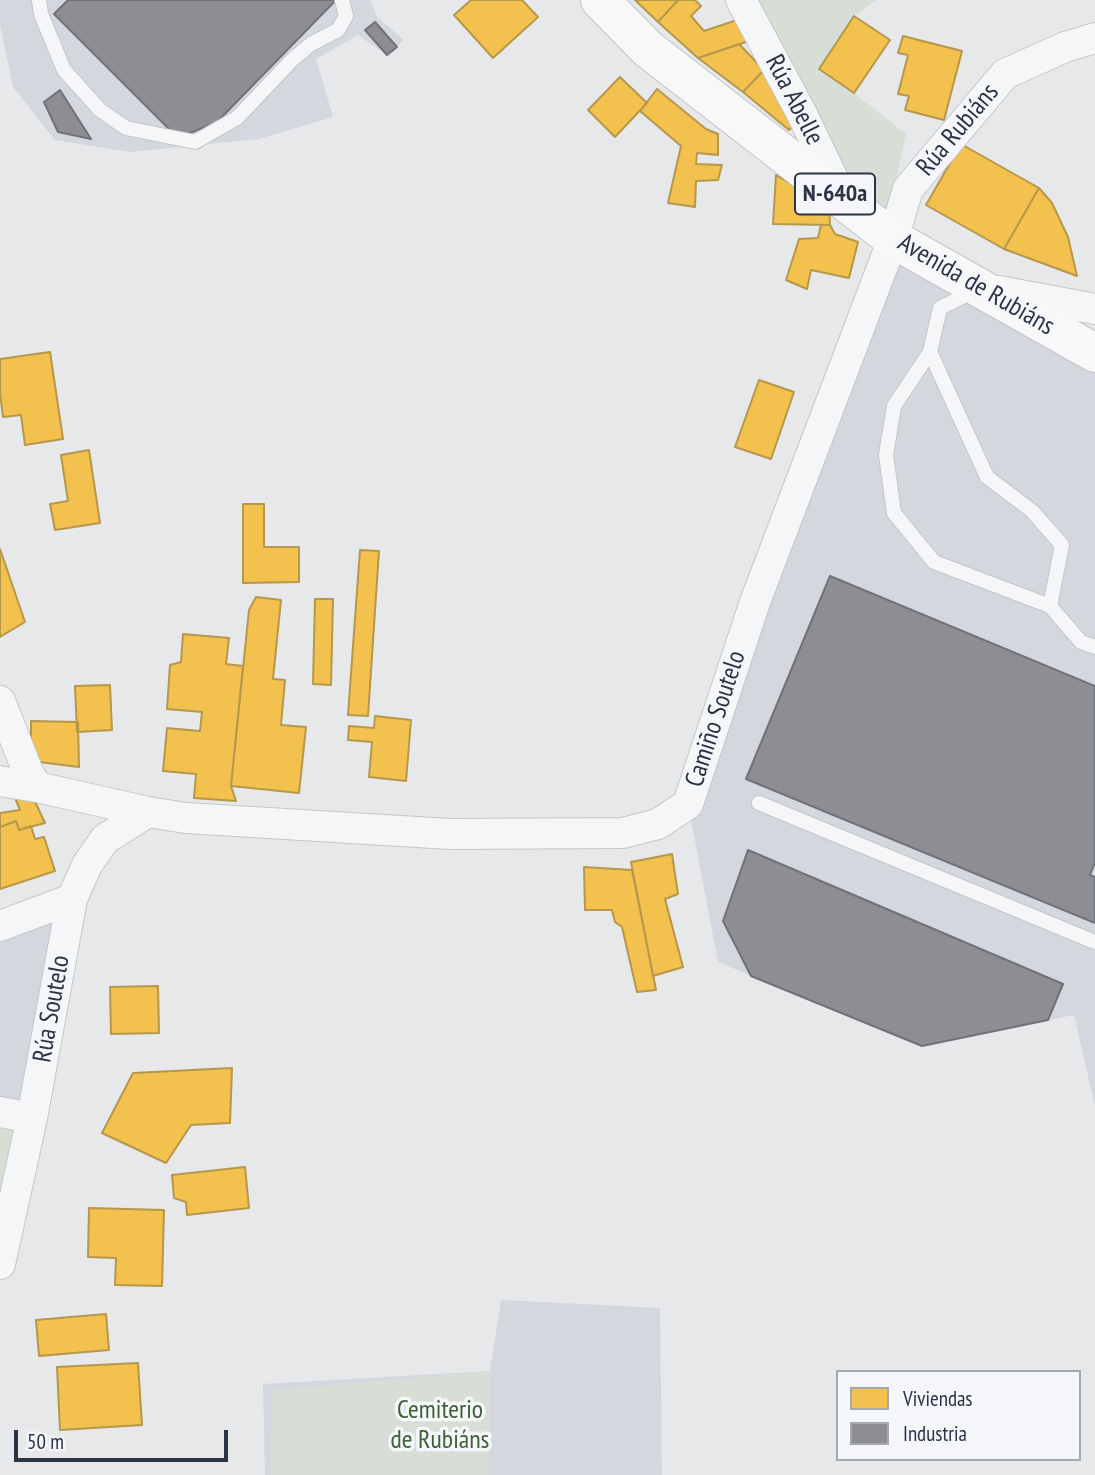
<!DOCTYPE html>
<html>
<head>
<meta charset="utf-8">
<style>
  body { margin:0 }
  #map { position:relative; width:1095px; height:1475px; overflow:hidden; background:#e6e8ea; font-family:"PT Sans Narrow",sans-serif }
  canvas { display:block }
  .legend { position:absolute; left:836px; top:1370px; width:245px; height:91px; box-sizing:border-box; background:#f4f6f9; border:2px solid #a4a8b1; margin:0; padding:9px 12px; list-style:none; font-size:21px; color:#2b3445 }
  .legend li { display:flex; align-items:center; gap:14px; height:35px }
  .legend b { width:35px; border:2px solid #a4a8b1 }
  .scale { position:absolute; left:14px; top:1430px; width:214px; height:32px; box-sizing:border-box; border:4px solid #2b3445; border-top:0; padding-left:9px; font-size:21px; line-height:24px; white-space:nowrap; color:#2b3445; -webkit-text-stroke:5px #f4f6f9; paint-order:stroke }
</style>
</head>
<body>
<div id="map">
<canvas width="1095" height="1475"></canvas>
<ul class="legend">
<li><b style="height:19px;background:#f2c14e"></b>Viviendas</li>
<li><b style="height:19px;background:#8d8d92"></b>Industria</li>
</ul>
<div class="scale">50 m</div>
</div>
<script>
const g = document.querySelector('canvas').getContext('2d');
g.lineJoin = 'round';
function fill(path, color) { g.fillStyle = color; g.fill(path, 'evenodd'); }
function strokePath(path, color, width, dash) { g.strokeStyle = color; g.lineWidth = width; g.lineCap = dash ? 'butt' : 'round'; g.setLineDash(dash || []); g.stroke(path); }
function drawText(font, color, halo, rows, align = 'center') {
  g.font = font + ' "PT Sans Narrow",sans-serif'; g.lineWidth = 7; g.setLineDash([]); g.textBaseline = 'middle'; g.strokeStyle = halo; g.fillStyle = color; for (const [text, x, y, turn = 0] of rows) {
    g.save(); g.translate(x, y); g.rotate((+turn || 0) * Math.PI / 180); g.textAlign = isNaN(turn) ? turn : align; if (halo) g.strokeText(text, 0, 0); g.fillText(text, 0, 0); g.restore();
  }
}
fill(new Path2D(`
  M 0,0 L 370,0 L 377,17 L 404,40 L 387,55 L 358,35 L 316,59 L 333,117 L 259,139 L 130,152 L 55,140 L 13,87 L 0,24 Z
  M 893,239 L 1095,353 L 1095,1106 L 1074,1015 L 922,1046 L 718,962 L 688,804 Z
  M 58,889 L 15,1124 L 0,1121 L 0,913 Z
  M 501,1300 L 660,1308 L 662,1475 L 265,1475 L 263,1384 L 490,1371 Z`), '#d4d7dd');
fill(new Path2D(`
  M 741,0 L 876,0 L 854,16 L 819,69 L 854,93 L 906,134 L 891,203 L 940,265 L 844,201 Z
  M 0,1121 L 15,1124 L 0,1204 Z
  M 490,1371 L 489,1475 L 270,1475 L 272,1390 Z`), '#d6ded6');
const homes = new Path2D(`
  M 471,0 L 522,0 L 538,17 L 493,58 L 454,15 Z
  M 635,0 L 678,0 L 658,22 Z
  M 678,0 L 695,0 L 701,6 L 691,16 L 704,31 L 740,19 L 755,39 L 698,58 L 658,22 Z
  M 854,16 L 890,40 L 854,93 L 819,69 Z
  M 903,36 L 962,51 L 944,120 L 905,110 L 909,96 L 898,94 L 908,55 L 898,53 Z
  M 739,44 L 764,70 L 743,92 L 698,58 Z
  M 764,70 L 795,124 L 789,130 L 743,92 Z
  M 620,77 L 647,103 L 615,137 L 588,110 Z
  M 657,89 L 706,129 L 718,134 L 718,155 L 697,153 L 696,164 L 722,165 L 718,180 L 696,181 L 695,207 L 668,203 L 681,146 L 640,111 Z
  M 961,144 L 1039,188 L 1004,249 L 926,205 Z
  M 776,175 L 829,204 L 830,225 L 773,224 Z
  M 1039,188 L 1052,203 L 1068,237 L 1077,276 L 1004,249 Z
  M 821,225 L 830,225 L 835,234 L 858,242 L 849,278 L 811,270 L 807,289 L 786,280 L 799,239 L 818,238 Z
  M 50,352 L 63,439 L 25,445 L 21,415 L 3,417 L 0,393 L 0,359 Z
  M 759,380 L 794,392 L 771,459 L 735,447 Z
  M 89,450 L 100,523 L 55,530 L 50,504 L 68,501 L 61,455 Z
  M 243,504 L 264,504 L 264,547 L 299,547 L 299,582 L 243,583 Z
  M 0,549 L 25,622 L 0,637 Z
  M 360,550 L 379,551 L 368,716 L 348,715 Z
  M 256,597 L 281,600 L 273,679 L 285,680 L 281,725 L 306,727 L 299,793 L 231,786 L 249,610 Z
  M 315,599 L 333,599 L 331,685 L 313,684 Z
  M 183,634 L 229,638 L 226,664 L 243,666 L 231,786 L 236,801 L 194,798 L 196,774 L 163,771 L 167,728 L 200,731 L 202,712 L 167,709 L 170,665 L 181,662 Z
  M 110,685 L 112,730 L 77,732 L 75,686 Z
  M 375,716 L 411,720 L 406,781 L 369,777 L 372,742 L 348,740 L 349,726 L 374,728 Z
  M 31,721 L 78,722 L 79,767 L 31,761 Z
  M 31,793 L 45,823 L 19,830 L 16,821 L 0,827 L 0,813 L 20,810 L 15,798 Z
  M 16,821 L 19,830 L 31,826 L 35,839 L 44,837 L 55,871 L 0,889 L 0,827 Z
  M 672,854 L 678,894 L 665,899 L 683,967 L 653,976 L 631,862 Z
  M 584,867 L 632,870 L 656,990 L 637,992 L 622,927 L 615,922 L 612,910 L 585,910 Z
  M 158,986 L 159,1033 L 111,1034 L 110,987 Z
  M 232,1068 L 230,1123 L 191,1125 L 166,1163 L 102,1133 L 133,1073 Z
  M 245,1167 L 249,1208 L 187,1215 L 186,1202 L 174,1198 L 172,1175 Z
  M 89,1208 L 164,1210 L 162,1286 L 115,1285 L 116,1258 L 88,1257 Z
  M 106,1314 L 109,1350 L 39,1356 L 36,1320 Z
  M 138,1363 L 142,1425 L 60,1430 L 57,1367 Z`);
fill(homes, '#f2c14e');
strokePath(homes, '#b6974b', 2);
const industry = new Path2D(`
  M 68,0 L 336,0 L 217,122 L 178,138 L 54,14 Z
  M 375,22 L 397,47 L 387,55 L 365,30 Z
  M 60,90 L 91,139 L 58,132 L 44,102 Z
  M 830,576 L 1095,686 L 1095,862 L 1090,875 L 1095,877 L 1095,923 L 746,779 Z
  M 748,850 L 1063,984 L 1048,1020 L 922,1046 L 751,976 L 723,921 Z`);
fill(industry, '#8d8d92');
strokePath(industry, '#70727b', 2);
const service = new Path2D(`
  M 39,0 L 41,14 L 64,70 L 100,110 L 126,128 L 195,142 L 237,118 L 292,60 L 311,44 L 338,30 L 346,16 L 342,0
  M 976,290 L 940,308 L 930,352 L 987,477 L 1032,511 L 1062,545 L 1050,606 L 1081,642 L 1095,647
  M 930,352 L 894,406 L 886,455 L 894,513 L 934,562 L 1050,606
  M 759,803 L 1095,942`);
const minor = new Path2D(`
  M 741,0 L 802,114 L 842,198
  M 999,291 L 1095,309
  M 0,701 L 28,772 L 37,787
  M 0,781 L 37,787 L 148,812 L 105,839 L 87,865 L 72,899 L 32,1118 L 0,1264
  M 148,812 L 186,818 L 450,834 L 623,833 L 658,824 L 688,804 L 755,602 L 893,239 L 908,189 L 1005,74 L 1065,47 L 1095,38
  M 0,926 L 72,899
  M 0,1112 L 32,1118`);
const primary = new Path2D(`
  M 600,0 L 648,49 L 893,239 L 1095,353`);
strokePath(service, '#c4c6c8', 16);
strokePath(minor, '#c4c6c8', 32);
strokePath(primary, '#c2c5c8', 40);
strokePath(service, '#f5f6f7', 14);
strokePath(minor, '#f5f6f7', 30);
strokePath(primary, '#f8f8f8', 38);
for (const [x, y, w] of [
  [835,194,80]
]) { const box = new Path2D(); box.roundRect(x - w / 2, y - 20.5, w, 41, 5); g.fillStyle = '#f4f6f9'; g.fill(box); strokePath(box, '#2b3445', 2); }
drawText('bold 24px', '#2b3445', null, [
  ["N-640a",835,194]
]);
drawText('26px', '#2b3445', '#f4f6f9', [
  ["Rúa Abelle",794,100,63],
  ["Rúa Rubiáns",958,130,-50],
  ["Avenida de Rubiáns",976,285,30],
  ["Camiño Soutelo",716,719,-72],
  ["Rúa Soutelo",52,1009,-80]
]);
drawText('26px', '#3f6138', '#f4f6f9', [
  ["Cemiterio",440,1411],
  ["de Rubiáns",440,1441]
]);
</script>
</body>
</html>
